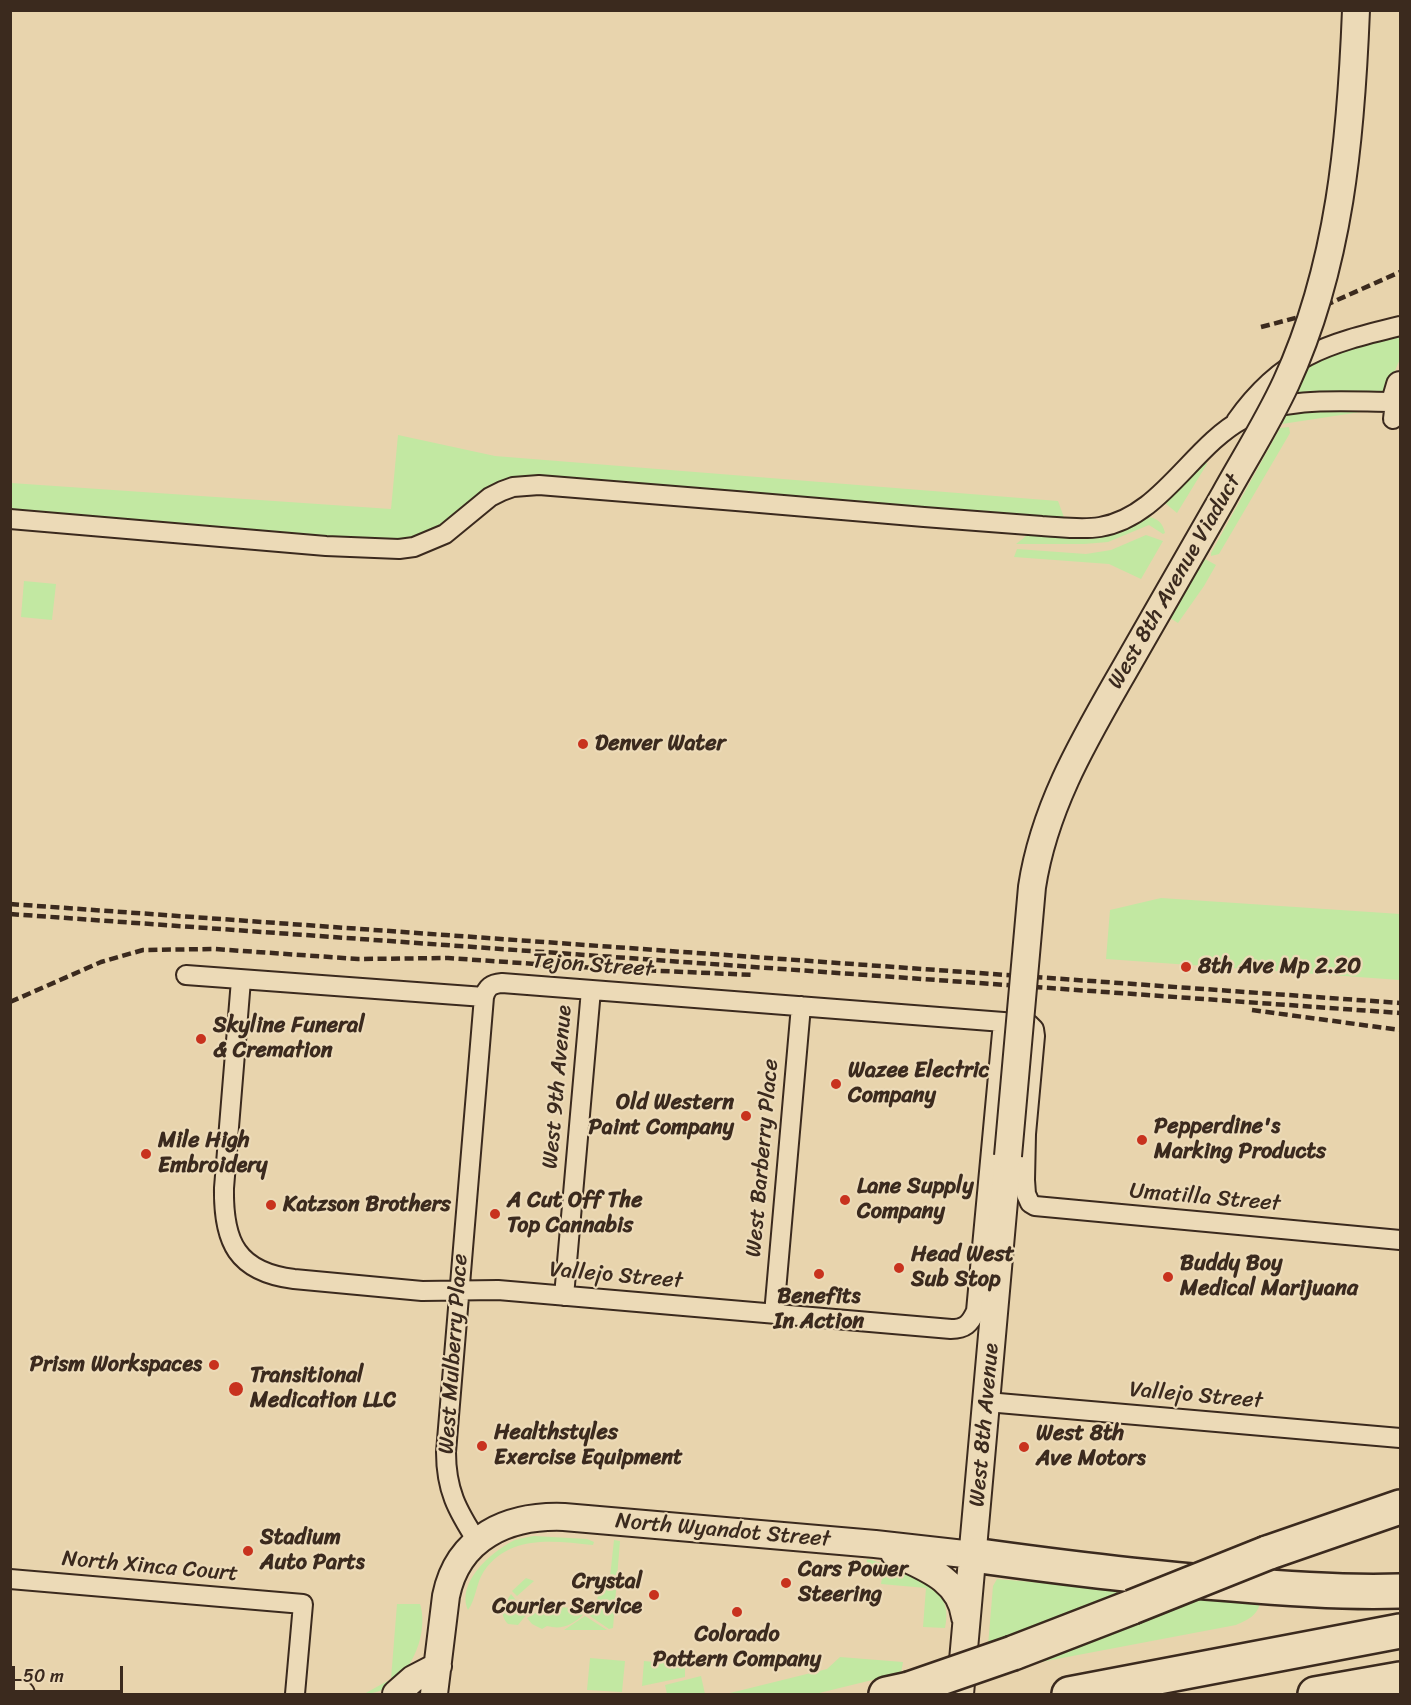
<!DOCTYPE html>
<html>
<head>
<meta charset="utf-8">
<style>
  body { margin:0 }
  #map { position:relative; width:1411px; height:1705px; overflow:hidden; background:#e8d4ad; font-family:Sriracha,sans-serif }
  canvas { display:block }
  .frame { position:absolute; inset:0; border:12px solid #3b2a1e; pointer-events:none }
  .scale { position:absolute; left:12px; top:1666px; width:111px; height:27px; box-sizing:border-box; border:3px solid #3b2a1e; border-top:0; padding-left:8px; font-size:18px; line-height:21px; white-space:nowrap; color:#3b2a1e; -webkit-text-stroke:4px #ecdab7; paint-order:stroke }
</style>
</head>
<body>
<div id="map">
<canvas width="1411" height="1705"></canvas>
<div class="frame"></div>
<div class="scale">50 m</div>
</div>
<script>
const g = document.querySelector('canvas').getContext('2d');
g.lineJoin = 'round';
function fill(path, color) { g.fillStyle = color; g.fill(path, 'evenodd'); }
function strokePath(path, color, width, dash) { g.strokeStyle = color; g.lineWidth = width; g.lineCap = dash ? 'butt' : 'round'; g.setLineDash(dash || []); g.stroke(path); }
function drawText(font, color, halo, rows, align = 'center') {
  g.font = font + ' Sriracha,sans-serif'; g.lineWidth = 4.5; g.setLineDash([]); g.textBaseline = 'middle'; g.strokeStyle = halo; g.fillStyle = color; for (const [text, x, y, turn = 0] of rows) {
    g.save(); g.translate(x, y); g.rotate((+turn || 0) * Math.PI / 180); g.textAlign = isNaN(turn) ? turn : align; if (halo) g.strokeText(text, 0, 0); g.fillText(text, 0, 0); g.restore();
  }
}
fill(new Path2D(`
  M 1400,334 L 1400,359 L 1385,394 L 1257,399 L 1304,360 Z
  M 1378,407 L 1378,412 L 1367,411 L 1282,424 L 1290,409 Z
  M 1289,427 L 1290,433 L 1219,554 L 1211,556 L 1211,553 L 1280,428 Z
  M 398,435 L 495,456 L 1058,501 L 1065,520 L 540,476 L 513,478 L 498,482 L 441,527 L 412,539 L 380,541 L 11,510 L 11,483 L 391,509 Z
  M 1204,462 L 1206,462 L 1207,464 L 1177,513 L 1165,503 Z
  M 1146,517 C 1157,517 1163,523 1165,533 L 1163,534 L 1149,525 L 1108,542 L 1084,544 L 1016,544 L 1026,536 L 1033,535 C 1077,537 1106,541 1146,517 Z
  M 1146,535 L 1163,541 L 1141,579 L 1109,564 L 1014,557 L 1017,549 L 1086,554 L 1111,550 Z
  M 1205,559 L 1216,565 L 1204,586 L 1178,623 L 1170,618 Z
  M 24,581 L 56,584 L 52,620 L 21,617 Z
  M 1161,898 L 1400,914 L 1400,980 L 1106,959 L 1110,910 Z
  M 534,1536 L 587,1539 L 594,1542 L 593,1545 C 554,1541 510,1534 484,1571 C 476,1583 476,1599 468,1610 C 456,1582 492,1551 515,1540 C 521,1538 528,1537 534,1536 Z
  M 614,1540 L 620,1541 L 613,1628 L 609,1629 L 587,1614 L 597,1600 L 603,1577 L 610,1577 Z
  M 867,1559 C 891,1565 943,1580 946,1610 C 947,1615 946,1623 945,1628 L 923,1627 L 926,1588 L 881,1584 L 883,1572 L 866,1570 Z
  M 526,1578 L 534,1581 L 517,1596 L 512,1591 Z
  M 997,1579 L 1260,1602 C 1258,1616 1247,1620 1236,1625 L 1041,1662 L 988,1646 L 993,1586 Z
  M 511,1594 L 527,1614 L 518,1625 L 508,1624 C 498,1613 504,1605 511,1594 Z
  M 397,1604 L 420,1604 C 431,1639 403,1694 364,1694 L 391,1679 Z
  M 553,1606 L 570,1608 L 583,1615 C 572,1625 562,1630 547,1626 L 542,1629 L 532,1624 L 527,1618 L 544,1608 Z
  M 585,1616 L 607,1630 L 564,1630 Z
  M 840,1657 L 903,1662 L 901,1673 L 815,1694 L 726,1694 L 827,1669 Z
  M 590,1658 L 625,1661 L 622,1692 L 587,1690 Z
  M 644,1661 L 685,1665 L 685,1677 L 642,1686 Z
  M 701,1676 L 705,1694 L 667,1694 L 665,1685 Z`), '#c2e8a2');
const street = new Path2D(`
  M 1236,421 C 1282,356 1326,344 1400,326
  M 10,519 L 326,546 L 399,549 L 414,547 L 445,534 L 490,497 L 502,491 L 513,487 L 539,485 C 667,495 796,506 924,517 C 963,520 1002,523 1042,526 C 1061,527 1081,530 1100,527 C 1161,517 1192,446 1243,419 C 1289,395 1346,402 1395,402 L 1393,419
  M 186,975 L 484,997
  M 241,980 L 224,1188 C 223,1242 237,1272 294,1279 L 422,1291 L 498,1290 L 951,1329 C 965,1329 970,1324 976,1311 L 1003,1022
  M 564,1296 L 591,990
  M 774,1314 L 801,1006
  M 987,1402 L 1400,1438
  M 477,1541 C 457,1510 446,1490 446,1452 L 484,997 C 487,987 491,984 502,983 L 1029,1024 L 1034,1029 L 1035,1036 L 1026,1134 L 1025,1180 L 1026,1194 L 1030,1203 L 1035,1206 L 1400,1240
  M 10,1579 L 303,1604 L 295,1694`);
const secondary = new Path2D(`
  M 1395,402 L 1400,385
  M 894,1553 C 924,1567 960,1579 965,1617
  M 10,1694 L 21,1694
  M 396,1694 L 413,1679 L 438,1666
  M 434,1694 L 446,1596 C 458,1537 508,1515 564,1517 L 875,1544 L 973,1555
  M 960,1694 L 1008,1156`);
const highway = new Path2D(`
  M 1267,1553 L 1400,1507
  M 973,1555 C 1059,1567 1145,1578 1232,1584 C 1288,1589 1344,1593 1400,1591
  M 1013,1653 L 1132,1607
  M 886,1694 L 909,1689
  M 1069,1694 L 1400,1631
  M 1315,1694 L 1400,1679`);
strokePath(street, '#3b2a1e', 22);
strokePath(secondary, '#3b2a1e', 30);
strokePath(highway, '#3b2a1e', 38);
strokePath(street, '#ecdab7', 18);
strokePath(secondary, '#ecdab7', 26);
strokePath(highway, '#ecdab7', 33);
strokePath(new Path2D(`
  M 1261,327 L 1299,317 L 1400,272
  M 10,904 L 1400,1003
  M 10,914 L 1400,1013
  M 10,1002 L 101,962 L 143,950 L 215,949 L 358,959 L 448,958 L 595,968 L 754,975
  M 1252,1010 L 1400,1030`), '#3b2a1e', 4.5, [9, 4.5]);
const secondaryBridge = new Path2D(`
  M 1008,1156 L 1032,887 C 1044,808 1083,742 1122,674 C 1156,614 1190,555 1224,496 C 1245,458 1268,422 1286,383 C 1340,266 1351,137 1356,10`);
const highwayBridge = new Path2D(`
  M 1132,1607 L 1267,1553
  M 909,1689 L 1013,1653`);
strokePath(secondaryBridge, '#3b2a1e', 30, []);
strokePath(highwayBridge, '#3b2a1e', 38, []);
strokePath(secondaryBridge, '#ecdab7', 26);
strokePath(highwayBridge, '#ecdab7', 33);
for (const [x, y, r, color] of [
  [583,744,6,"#c8321e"],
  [1186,967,6,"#c8321e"],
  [201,1039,6,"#c8321e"],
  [836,1084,6,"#c8321e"],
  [746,1116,6,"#c8321e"],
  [1142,1140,6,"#c8321e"],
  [146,1154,6,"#c8321e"],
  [845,1200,6,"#c8321e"],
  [271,1205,6,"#c8321e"],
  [495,1214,6,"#c8321e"],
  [899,1268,6,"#c8321e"],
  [819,1274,6,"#c8321e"],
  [1168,1277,6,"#c8321e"],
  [214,1365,6,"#c8321e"],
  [236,1389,8,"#c8321e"],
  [482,1446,6,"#c8321e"],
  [1024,1447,6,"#c8321e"],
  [248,1551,6,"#c8321e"],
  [786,1583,6,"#c8321e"],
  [654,1595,6,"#c8321e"],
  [737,1612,6,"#c8321e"]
]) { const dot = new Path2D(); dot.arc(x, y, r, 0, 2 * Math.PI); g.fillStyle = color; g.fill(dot); strokePath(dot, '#ecdab7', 2); }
drawText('22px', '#3b2a1e', '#ecdab7', [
  ["West 8th Avenue Viaduct",1175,582,-60],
  ["Tejon Street",593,966,4],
  ["West 9th Avenue",558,1087,-85],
  ["West Barberry Place",763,1158,-85],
  ["Umatilla Street",1205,1198,5],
  ["Vallejo Street",616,1276,5],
  ["West Mulberry Place",454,1354,-86],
  ["Vallejo Street",1196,1396,5],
  ["West 8th Avenue",985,1425,-85],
  ["North Wyandot Street",723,1531,5],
  ["North Xinca Court",150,1567,5]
]);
drawText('bold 22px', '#3b2a1e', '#ecdab7', [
  ["Denver Water",595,744],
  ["8th Ave Mp 2.20",1198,967],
  ["Skyline Funeral",213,1026],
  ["& Cremation",213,1051],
  ["Wazee Electric",848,1071],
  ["Company",848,1096],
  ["Old Western",734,1103,"right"],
  ["Paint Company",734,1128,"right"],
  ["Pepperdine's",1154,1127],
  ["Marking Products",1154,1152],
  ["Mile High",158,1141],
  ["Embroidery",158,1166],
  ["Lane Supply",857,1187],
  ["Company",857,1212],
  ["A Cut Off The",507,1201],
  ["Top Cannabis",507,1226],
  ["Katzson Brothers",283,1205],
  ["Head West",911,1255],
  ["Sub Stop",911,1280],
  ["Buddy Boy",1180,1264],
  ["Medical Marijuana",1180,1289],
  ["Benefits",819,1297,"center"],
  ["In Action",819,1322,"center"],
  ["Prism Workspaces",202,1365,"right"],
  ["Transitional",250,1376],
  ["Medication LLC",250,1401],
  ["Healthstyles",494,1433],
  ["Exercise Equipment",494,1458],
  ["West 8th",1036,1434],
  ["Ave Motors",1036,1459],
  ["Stadium",260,1538],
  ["Auto Parts",260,1563],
  ["Cars Power",798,1570],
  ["Steering",798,1595],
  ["Crystal",642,1582,"right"],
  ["Courier Service",642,1607,"right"],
  ["Colorado",737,1635,"center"],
  ["Pattern Company",737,1660,"center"]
], 'left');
</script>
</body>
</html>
